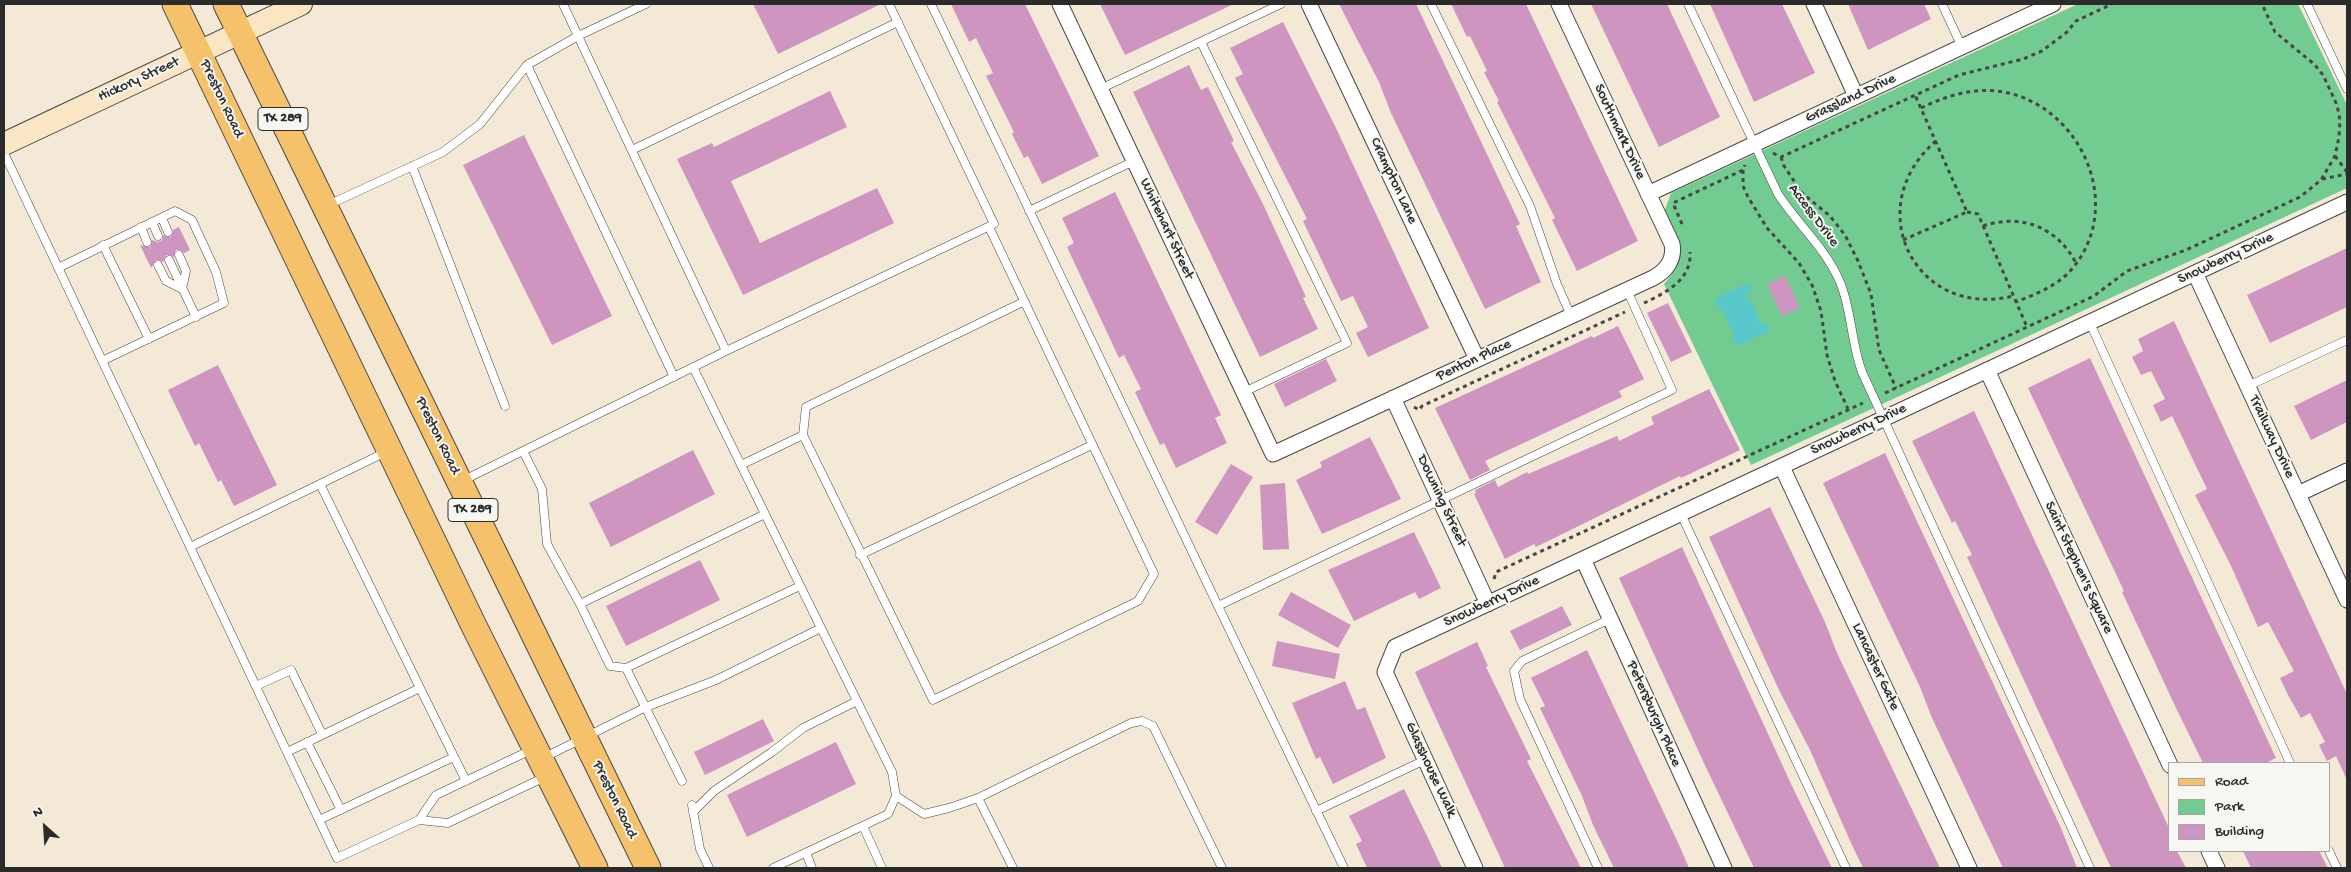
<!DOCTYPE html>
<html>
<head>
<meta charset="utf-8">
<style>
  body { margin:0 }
  #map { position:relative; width:2351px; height:872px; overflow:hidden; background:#f4e8d6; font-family:"Gochi Hand",sans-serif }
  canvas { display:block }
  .frame { position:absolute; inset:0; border:5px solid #2b2b2b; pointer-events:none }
  .legend { position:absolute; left:2168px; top:762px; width:162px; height:90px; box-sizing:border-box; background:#f6f6f2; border:1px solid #a5a5a2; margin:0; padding:6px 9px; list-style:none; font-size:15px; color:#2b2b2b }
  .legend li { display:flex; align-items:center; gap:10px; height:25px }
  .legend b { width:25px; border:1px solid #a5a5a2 }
  .north { position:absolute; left:20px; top:802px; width:50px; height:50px; -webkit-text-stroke:4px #f6f6f2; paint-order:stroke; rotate:334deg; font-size:14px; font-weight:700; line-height:20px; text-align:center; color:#2b2b2b }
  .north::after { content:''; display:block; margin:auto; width:18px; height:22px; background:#2b2b2b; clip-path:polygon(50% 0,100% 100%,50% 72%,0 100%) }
</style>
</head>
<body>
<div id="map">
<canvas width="2351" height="872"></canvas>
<div class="frame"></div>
<ul class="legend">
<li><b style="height:6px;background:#f5c16b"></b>Road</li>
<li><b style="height:14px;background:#72cb91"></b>Park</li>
<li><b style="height:14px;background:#ce95c1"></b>Building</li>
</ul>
<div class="north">N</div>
</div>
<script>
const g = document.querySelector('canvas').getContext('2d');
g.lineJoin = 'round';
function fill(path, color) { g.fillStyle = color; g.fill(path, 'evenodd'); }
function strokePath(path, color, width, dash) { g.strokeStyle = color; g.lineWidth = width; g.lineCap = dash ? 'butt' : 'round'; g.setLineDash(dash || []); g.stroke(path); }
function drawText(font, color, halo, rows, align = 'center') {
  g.font = font + ' "Gochi Hand",sans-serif'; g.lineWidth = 4; g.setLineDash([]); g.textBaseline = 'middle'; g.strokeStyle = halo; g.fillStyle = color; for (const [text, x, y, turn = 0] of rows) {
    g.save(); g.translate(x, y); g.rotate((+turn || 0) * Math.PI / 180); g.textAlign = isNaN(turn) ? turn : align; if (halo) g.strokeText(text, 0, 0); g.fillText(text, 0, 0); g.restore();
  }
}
fill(new Path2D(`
  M 2078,4 L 2298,4 L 2347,105 L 2347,188 L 1751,465 L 1664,284 C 1689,256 1679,241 1665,210 L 1671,193 Z`), '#72cb91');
fill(new Path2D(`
  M 1748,283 L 1752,291 L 1745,295 L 1748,302 L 1751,301 L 1759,318 L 1757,319 L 1760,325 L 1766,323 L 1770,331 L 1737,346 L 1733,338 L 1735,337 L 1721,307 L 1718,308 L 1714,299 Z`), '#5ac7cd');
fill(new Path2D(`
  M 753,4 L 881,4 L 778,54 Z
  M 951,4 L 1025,4 L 1099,156 L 1042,184 L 1028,156 L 1024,158 L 1012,134 L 1014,132 L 986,76 L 993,73 L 976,38 L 969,42 Z
  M 1100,4 L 1234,4 L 1125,55 Z
  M 1339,4 L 1416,4 L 1520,224 L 1516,226 L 1541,282 L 1485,309 L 1391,113 L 1379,82 Z
  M 1451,4 L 1526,4 L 1638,241 L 1577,271 L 1552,220 L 1555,218 L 1497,102 L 1499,101 L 1484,72 L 1487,71 L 1470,36 L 1467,37 Z
  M 1591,4 L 1667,4 L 1720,117 L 1659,147 Z
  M 1710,4 L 1782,4 L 1815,73 L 1754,102 Z
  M 1848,4 L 1924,4 L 1931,19 L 1868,50 Z
  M 1283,22 L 1336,128 L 1429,328 L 1368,357 L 1356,333 L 1368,327 L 1353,296 L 1341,301 L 1303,221 L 1307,219 L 1235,78 L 1243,74 L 1230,48 Z
  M 1189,65 L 1201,90 L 1208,87 L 1234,141 L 1231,142 L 1263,204 L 1306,297 L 1303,298 L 1318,329 L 1260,357 L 1133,92 Z
  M 830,91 L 847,127 L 731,181 L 760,243 L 877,188 L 894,223 L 743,295 L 677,159 L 712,143 L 714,147 Z
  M 524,135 L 612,316 L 552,345 L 463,165 Z
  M 1115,192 L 1221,415 L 1215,418 L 1227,443 L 1176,468 L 1164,443 L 1160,445 L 1135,392 L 1141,389 L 1124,355 L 1119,358 L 1067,247 L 1074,243 L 1062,218 Z
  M 179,227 L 190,250 L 184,253 L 180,250 L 176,250 L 174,257 L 166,255 L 163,262 L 156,260 L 151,268 L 140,245 L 150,247 L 152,240 L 158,242 L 162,240 L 163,235 L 171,237 L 173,230 Z
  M 2347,248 L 2347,307 L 2270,343 L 2247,295 Z
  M 1785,276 L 1800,308 L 1782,316 L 1767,284 Z
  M 1668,303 L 1692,352 L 1671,362 L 1647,313 Z
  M 2174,321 L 2347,694 L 2347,780 L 2336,756 L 2327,761 L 2319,745 L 2325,742 L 2310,713 L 2301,718 L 2288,695 L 2280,678 L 2294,671 L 2268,622 L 2258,627 L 2231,566 L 2195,495 L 2207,489 L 2172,416 L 2161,422 L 2153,405 L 2165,399 L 2151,371 L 2141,375 L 2132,357 L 2143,351 L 2138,339 Z
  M 1618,326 L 1644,379 L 1619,391 L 1622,397 L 1485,461 L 1490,470 L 1470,480 L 1435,408 L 1592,336 L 1593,338 Z
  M 2090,358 L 2276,758 L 2266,763 L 2203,763 L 2176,708 L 2122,592 L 2124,591 L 2028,388 Z
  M 1326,359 L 1337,381 L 1285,407 L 1274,384 Z
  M 218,365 L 277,485 L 234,506 L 221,480 L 218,482 L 199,443 L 195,446 L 168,390 Z
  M 2347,380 L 2347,422 L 2311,440 L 2294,406 Z
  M 1709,389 L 1740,450 L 1681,478 L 1680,476 L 1536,547 L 1534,544 L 1505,559 L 1474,494 L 1476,493 L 1475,490 L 1495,480 L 1498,487 L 1527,472 L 1528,474 L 1617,436 L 1619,441 L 1654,424 L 1651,417 Z
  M 1974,411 L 2170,830 L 2170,851 L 2177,851 L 2186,868 L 2111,868 L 1967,557 L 1972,555 L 1955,521 L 1952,523 L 1912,441 Z
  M 1370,437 L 1401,499 L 1322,534 L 1296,480 L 1322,467 L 1320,462 Z
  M 693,450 L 715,494 L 611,547 L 589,503 Z
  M 1885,453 L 2061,828 L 2077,868 L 2003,868 L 1932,718 L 1920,687 L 1823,483 Z
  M 1231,464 L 1253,477 L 1217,535 L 1195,522 Z
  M 1285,483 L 1289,549 L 1263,550 L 1260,485 Z
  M 1770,507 L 1825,622 L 1837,653 L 1940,868 L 1863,868 L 1851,843 L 1810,750 L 1779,690 L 1709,537 Z
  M 1414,532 L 1441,588 L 1419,599 L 1415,592 L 1354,621 L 1328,570 Z
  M 1682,547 L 1792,786 L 1832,868 L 1754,868 L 1703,761 L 1619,578 Z
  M 700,560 L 720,600 L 626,646 L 606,606 Z
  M 1291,592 L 1351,625 L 1338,648 L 1278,615 Z
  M 1562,606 L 1572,625 L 1520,650 L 1510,631 Z
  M 1277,641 L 1340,654 L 1335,679 L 1272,666 Z
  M 1477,642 L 1488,666 L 1486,667 L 1531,759 L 1527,761 L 1581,868 L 1505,868 L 1429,703 L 1415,672 Z
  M 1587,650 L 1680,847 L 1689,868 L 1614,868 L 1593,825 L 1582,796 L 1540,708 L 1545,706 L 1531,678 Z
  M 1345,681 L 1357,710 L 1365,707 L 1386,758 L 1333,784 L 1320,757 L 1316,759 L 1292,703 Z
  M 763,719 L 774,741 L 705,775 L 694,752 Z
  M 836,742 L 856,784 L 747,837 L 727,795 Z
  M 1404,789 L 1428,838 L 1442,868 L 1367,868 L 1356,844 L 1362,841 L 1349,816 Z
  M 2243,851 L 2319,851 L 2328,868 L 2251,868 Z`), '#ce95c1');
const lane = new Path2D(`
  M 646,4 L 578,36 L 527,65 L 674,377
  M 931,4 L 1218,606 L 1672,390 L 1627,290
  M 1431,4 L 1530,206 L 1557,284 L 1571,316
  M 1688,4 L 1778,194 C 1798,225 1825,247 1840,282 C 1852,311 1851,343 1862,372 L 2090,868
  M 1942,4 L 1962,47
  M 2307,4 L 2347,89
  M 1201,42 L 1347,343 L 1244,392
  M 1100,89 L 1281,4
  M 632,150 L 898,22
  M 4,153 L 337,858 L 419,820 L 448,823 L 545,777
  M 412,166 L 505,406
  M 328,205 L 443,152 L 480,124 L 527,65
  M 1029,211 L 1134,161
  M 162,218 L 168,232
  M 152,222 L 158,236
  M 141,227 L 147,242
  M 103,245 L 149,339
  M 169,260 L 196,317
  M 158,265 L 166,281 L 182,289 L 186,271 L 179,255
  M 58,268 L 175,211 L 192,220 L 216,272 L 224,303 L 102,361
  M 2090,323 L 2290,763
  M 726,351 L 994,224 L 889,4
  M 693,367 L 765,514
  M 2248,386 L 2347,340
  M 803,435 L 806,407 L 1023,302
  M 523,451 L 542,489 L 547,544 L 580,604
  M 741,465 L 803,435 L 933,700 L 1138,601 L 1154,574 L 989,227
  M 464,480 L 726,351 L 563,4
  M 1681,514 L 1846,868
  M 190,547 L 386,452
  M 860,555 L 1092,445
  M 1218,606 L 1344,868
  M 626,668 L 800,586
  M 256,686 L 291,670 L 322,734
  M 420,688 L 466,781
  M 307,742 L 341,810
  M 287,752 L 420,688 L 320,484
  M 543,758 L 646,707 L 716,680 L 821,628 L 892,772 L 896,796 L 888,814 L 773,868
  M 682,781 L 626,668 L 610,666 L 580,604 L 765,514 L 821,628
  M 896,796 L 924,814 L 949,808 L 978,798 L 1131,723 L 1142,721 L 1153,726 L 1222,868
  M 978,798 L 1013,868
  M 692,805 L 700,849 L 709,868
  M 1316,811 L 1425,760
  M 693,812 L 714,791 L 772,752 L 803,728 L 857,701
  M 319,820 L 454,757
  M 419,820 L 436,795 L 531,750
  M 863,826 L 882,868
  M 2329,851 L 2337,868
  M 806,853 L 812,868
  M 1598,868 L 1520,699 L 1514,671 L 1522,661 L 1610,619`);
const street = new Path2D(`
  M 1060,4 L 1273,454 L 1653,278 C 1666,271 1675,259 1672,244 L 1559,4
  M 1309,4 L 1477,359
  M 1814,4 L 1856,96
  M 1648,194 L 2053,4
  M 2195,273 L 2347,600
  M 1987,370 L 2170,765
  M 1393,398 L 1488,604
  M 1782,467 L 1969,868
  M 2298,494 L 2347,471
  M 1583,559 L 1724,868
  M 2209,851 L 2217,868
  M 1475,868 L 1385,672 L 1395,647 L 2347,202`);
const secondary = new Path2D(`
  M 4,144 L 301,4`);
const primary = new Path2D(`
  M 175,4 L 473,624 L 595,868
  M 226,4 L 648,868`);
strokePath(lane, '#494745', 9);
strokePath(street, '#494745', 17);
strokePath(secondary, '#494745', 24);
strokePath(primary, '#494745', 27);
strokePath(new Path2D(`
  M 1921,108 C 1948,95 1974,87 2004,92 C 2082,107 2126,207 2071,270 C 2057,286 2036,294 2016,302
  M 1936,141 C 1859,207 1915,320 2013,296
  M 1773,153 L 1781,157 L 1959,75 L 2023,59 L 2042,51 L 2067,32 L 2076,21 L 2112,4
  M 2335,156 L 2347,172
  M 1781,157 L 1784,166 L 1802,193 L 1830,216 L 1845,235 L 1858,261 L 1871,294 L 1879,350 L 1896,388
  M 1743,170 L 1743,186 L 1748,197 L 1767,228 L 1799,263 L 1812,285 L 1821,311 L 1827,355 L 1835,381 L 1848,409
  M 2322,179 L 2347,174
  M 1967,212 L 1978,214 L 2027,327
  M 1682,224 L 1673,203 L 1743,170 L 1745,165
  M 1983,226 C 2021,213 2057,227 2076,263
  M 1903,240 L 1967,212 L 1915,95
  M 1644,303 C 1665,293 1692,280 1690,252
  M 1885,393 L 2094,296 L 2127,271 L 2186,250 L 2300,197 L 2321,180 L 2335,156 L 2339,137 L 2340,120 L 2337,105 L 2323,75 L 2314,64 L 2275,32 L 2262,4
  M 1414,407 L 1419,410 L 1422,406 L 1625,312
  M 1494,579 L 1496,572 L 1863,403`), '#494745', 3, [4, 4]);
strokePath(lane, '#fff', 8);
strokePath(street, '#fff', 15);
strokePath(secondary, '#fbe6c4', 22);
strokePath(primary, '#f5c16b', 25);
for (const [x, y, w] of [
  [283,119,50],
  [473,510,50]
]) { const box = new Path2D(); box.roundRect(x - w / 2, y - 11.5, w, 23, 4); g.fillStyle = '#f6f6f2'; g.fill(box); strokePath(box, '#2b2b2b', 1); }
drawText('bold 14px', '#2b2b2b', null, [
  ["TX 289",283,119],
  ["TX 289",473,510]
]);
drawText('15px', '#2b2b2b', '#f6f6f2', [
  ["Hickory Street",139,80,-25],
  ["Preston Road",221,99,65],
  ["Grassland Drive",1851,99,-25],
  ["Southmark Drive",1619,132,65],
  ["Crampton Lane",1393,181,65],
  ["Access Drive",1813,216,53],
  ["Whitehart Street",1166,229,65],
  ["Snowberry Drive",2226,259,-25],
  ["Penton Place",1474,361,-25],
  ["Snowberry Drive",1859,430,-25],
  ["Preston Road",437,436,64],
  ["Trailway Drive",2271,437,65],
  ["Downing Street",1441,501,65],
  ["Saint Stephen's Square",2078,568,65],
  ["Snowberry Drive",1492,602,-25],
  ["Lancaster Gate",1875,667,65],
  ["Petersburgh Place",1653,714,66],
  ["Glasshouse Walk",1430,770,65],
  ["Preston Road",614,800,64]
]);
</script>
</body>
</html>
